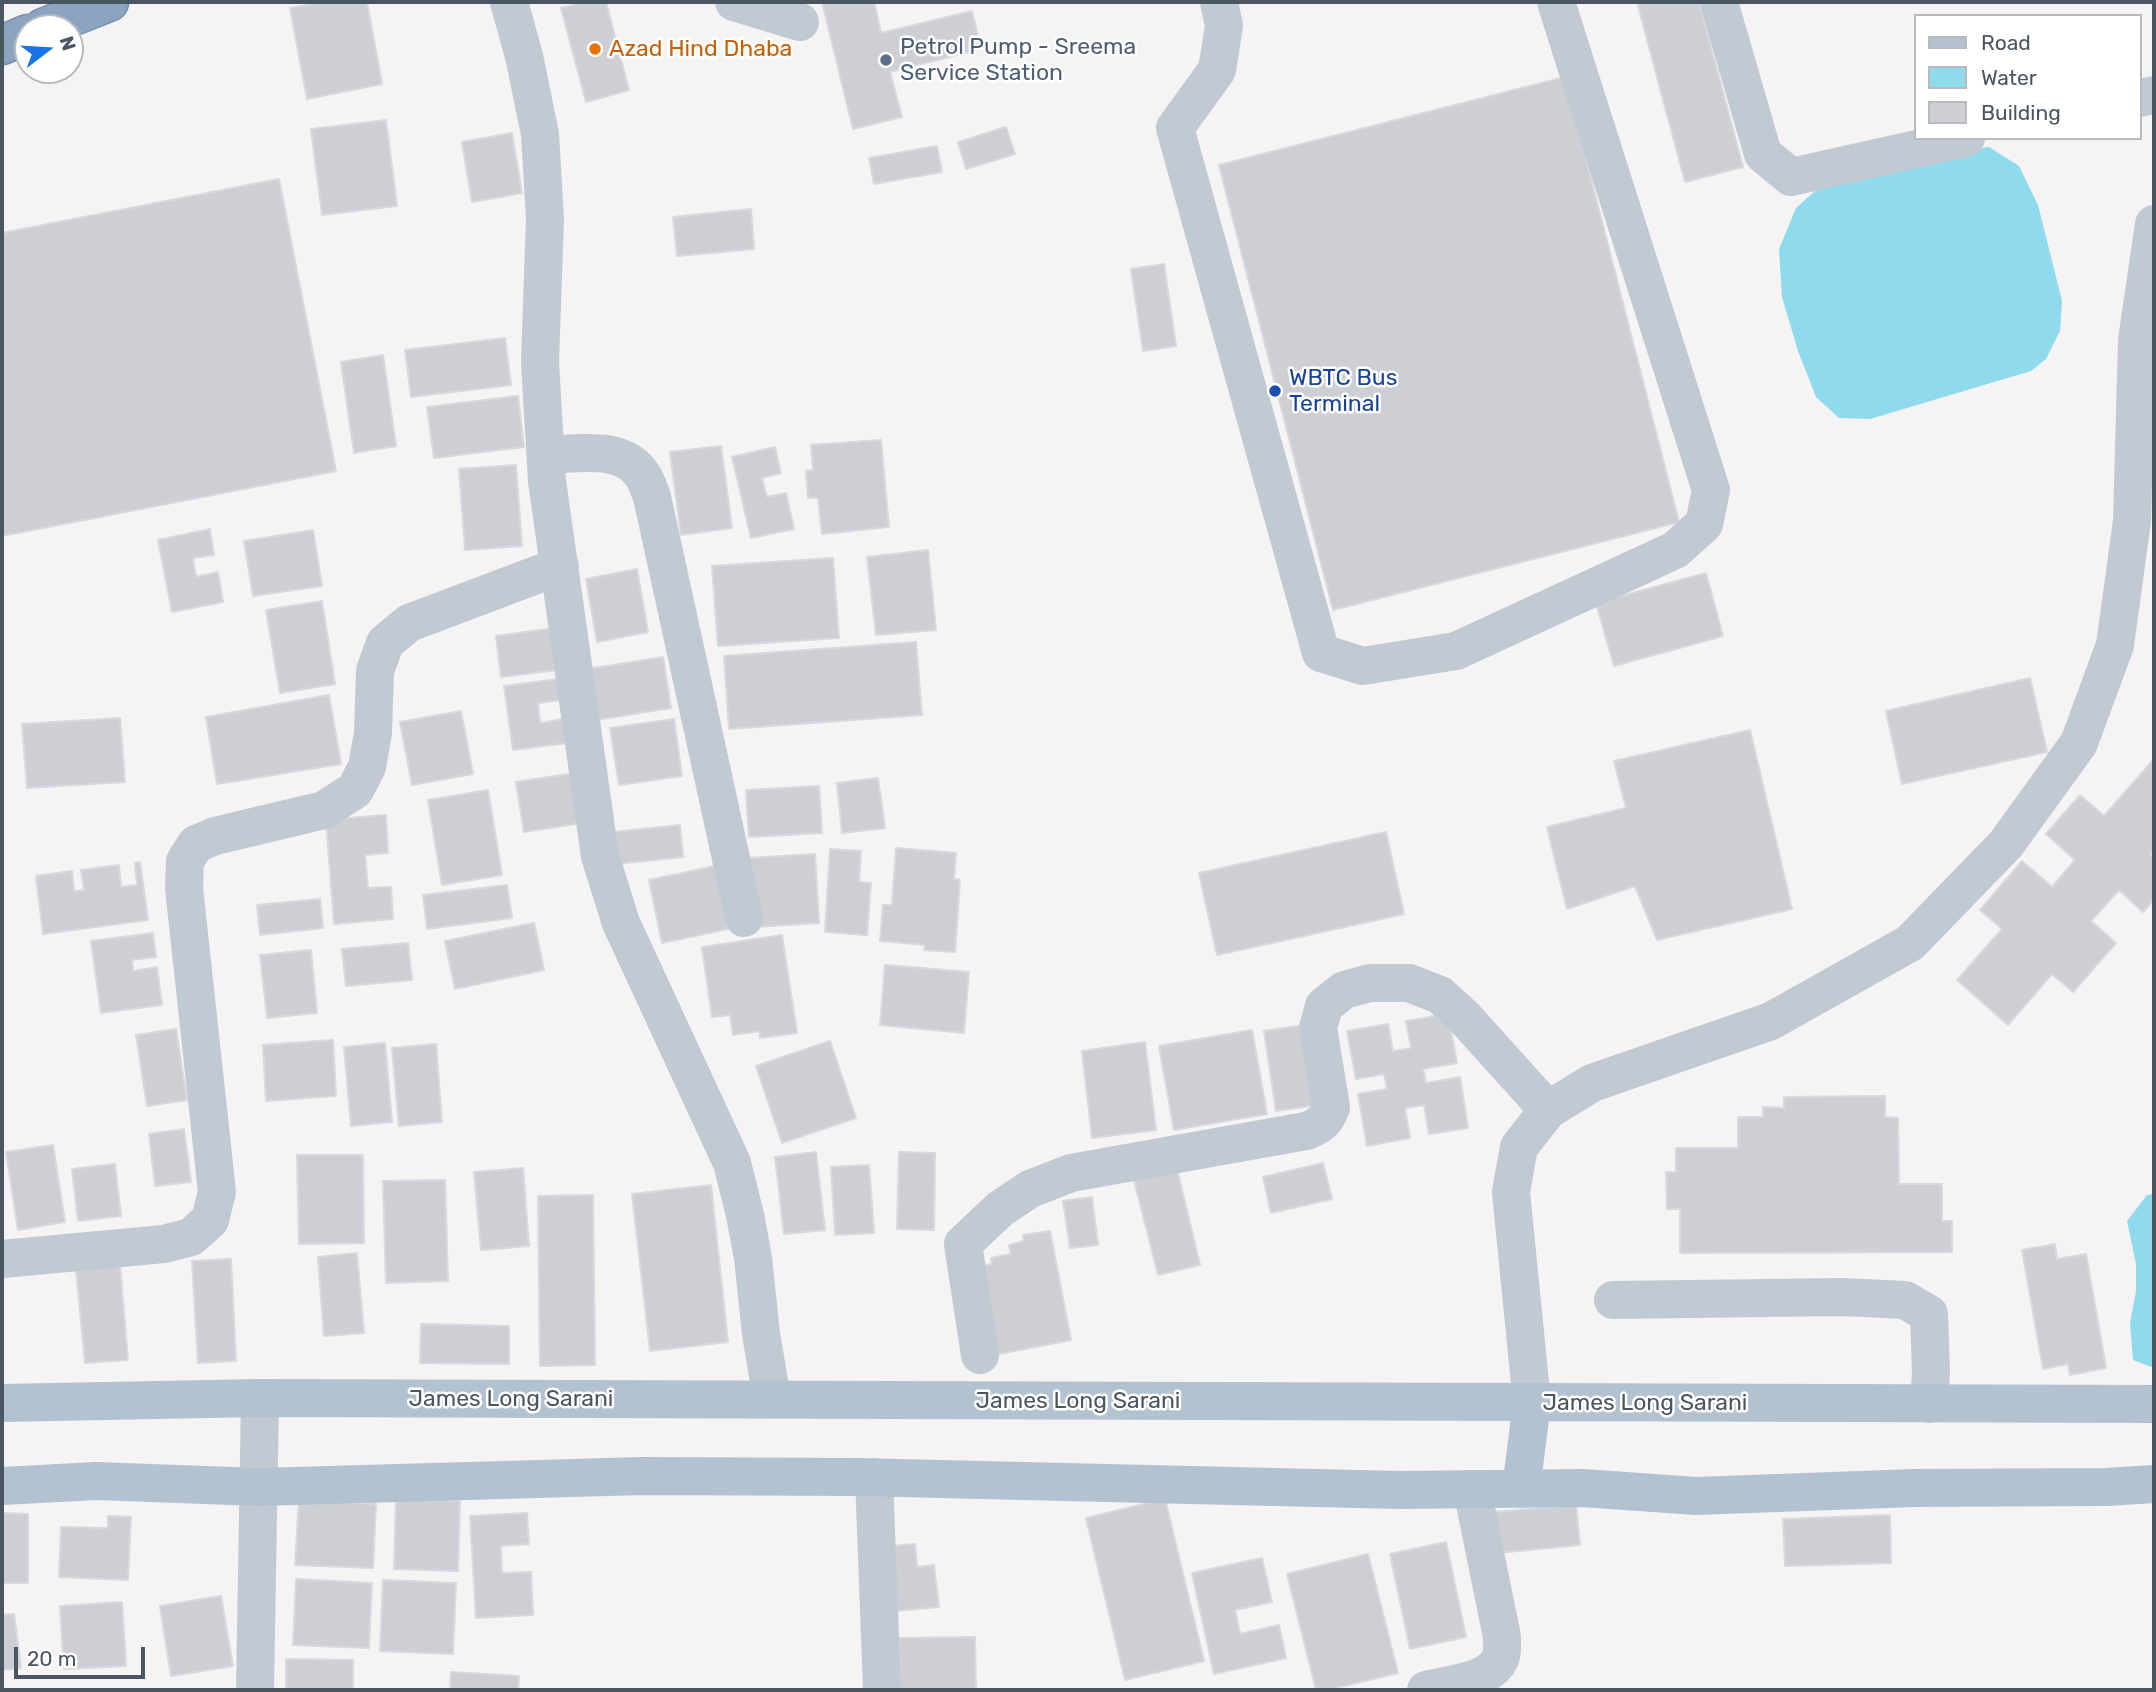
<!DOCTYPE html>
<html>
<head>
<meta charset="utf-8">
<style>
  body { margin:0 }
  #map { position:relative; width:2156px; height:1692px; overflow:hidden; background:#f5f3f3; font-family:Rubik,sans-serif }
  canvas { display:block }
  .frame { position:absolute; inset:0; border:4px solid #4a5661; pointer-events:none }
  .legend { position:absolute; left:1914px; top:14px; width:228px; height:126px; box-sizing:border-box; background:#fff; border:2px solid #b7bbc0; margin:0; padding:9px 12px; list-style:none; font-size:21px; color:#4a5661 }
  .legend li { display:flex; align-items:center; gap:14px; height:35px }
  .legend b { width:35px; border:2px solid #b7bbc0 }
  .north { position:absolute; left:14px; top:14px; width:70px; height:70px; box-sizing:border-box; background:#fff; border:2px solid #b7bbc0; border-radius:50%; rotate:73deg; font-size:19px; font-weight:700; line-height:28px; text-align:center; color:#4a5661 }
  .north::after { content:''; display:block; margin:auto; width:24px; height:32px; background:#1a73e8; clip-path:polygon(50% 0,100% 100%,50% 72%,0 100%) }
  .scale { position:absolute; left:14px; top:1647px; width:131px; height:32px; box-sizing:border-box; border:4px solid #4a5661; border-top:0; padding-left:9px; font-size:21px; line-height:24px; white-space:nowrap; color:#4a5661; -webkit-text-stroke:5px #fff; paint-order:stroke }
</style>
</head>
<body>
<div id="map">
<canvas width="2156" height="1692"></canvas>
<div class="frame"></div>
<ul class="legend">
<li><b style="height:9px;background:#b3c2d1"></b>Road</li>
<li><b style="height:19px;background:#90daee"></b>Water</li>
<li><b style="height:19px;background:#cdcfd5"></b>Building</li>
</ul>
<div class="north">N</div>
<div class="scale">20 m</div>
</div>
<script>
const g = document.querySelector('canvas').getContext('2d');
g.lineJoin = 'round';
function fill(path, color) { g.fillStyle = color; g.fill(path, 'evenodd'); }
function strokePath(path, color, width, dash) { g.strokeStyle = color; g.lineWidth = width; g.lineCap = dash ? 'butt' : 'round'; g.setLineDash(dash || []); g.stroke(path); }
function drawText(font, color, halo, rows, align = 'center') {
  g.font = font + ' Rubik,sans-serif'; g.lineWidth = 5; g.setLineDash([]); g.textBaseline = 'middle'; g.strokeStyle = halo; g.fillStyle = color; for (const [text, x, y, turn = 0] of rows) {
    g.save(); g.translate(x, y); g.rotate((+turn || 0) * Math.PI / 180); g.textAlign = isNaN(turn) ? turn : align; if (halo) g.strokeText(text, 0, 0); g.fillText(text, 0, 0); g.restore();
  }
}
fill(new Path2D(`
  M 1989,147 L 2019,166 L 2038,205 L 2062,301 L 2060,331 L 2046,359 L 2031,371 L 1870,419 L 1839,418 L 1816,397 L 1798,351 L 1782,297 L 1779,249 L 1796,208 L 1824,183 L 1938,153 Z
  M 2154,1194 L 2154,1368 L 2133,1360 L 2130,1323 L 2136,1291 L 2136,1264 L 2127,1221 L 2147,1195 Z`), '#90daee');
const building = new Path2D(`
  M 323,2 L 367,2 L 382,84 L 307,99 L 290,8 Z
  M 585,2 L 606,2 L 629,90 L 586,102 L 561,8 Z
  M 822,2 L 874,2 L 881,33 L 972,11 L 981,49 L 890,72 L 902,117 L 853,129 Z
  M 1637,2 L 1699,2 L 1743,167 L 1685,182 Z
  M 1565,77 L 1679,522 L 1333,610 L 1219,165 Z
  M 386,120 L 397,206 L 322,215 L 311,129 Z
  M 1006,127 L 1015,154 L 966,169 L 958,142 Z
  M 512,133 L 522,193 L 472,202 L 462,142 Z
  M 937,146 L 942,172 L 874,184 L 869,158 Z
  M 279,179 L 336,471 L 2,536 L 2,233 Z
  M 751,209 L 754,249 L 677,256 L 673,217 Z
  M 1164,264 L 1176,346 L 1143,351 L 1131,269 Z
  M 505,338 L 511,385 L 411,397 L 405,350 Z
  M 383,355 L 396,446 L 354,453 L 341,362 Z
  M 518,396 L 524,447 L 434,458 L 427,407 Z
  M 881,440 L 889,527 L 822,534 L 818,498 L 808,498 L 806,471 L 813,470 L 811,445 Z
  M 721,446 L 732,528 L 681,535 L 670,452 Z
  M 775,447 L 781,473 L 762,478 L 767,497 L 786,493 L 794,529 L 751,538 L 732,457 Z
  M 516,465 L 522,546 L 465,550 L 459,469 Z
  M 210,529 L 214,555 L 193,558 L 196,577 L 218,572 L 223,602 L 172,612 L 158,540 Z
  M 313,530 L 322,586 L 253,596 L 244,541 Z
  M 928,550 L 936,630 L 876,635 L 867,557 Z
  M 833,558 L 839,638 L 718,646 L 712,566 Z
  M 637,569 L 648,632 L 597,642 L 586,579 Z
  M 1706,573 L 1723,636 L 1614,666 L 1596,603 Z
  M 322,601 L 335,684 L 280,693 L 266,610 Z
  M 561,627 L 566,669 L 501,677 L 496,636 Z
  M 916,642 L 922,715 L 729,729 L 724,656 Z
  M 663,657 L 671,708 L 596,720 L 588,669 Z
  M 2030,678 L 2047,752 L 1902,784 L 1886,711 Z
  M 558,679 L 562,700 L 538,703 L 540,723 L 564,719 L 567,743 L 513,750 L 504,686 Z
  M 329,695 L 341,764 L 217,784 L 206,717 Z
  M 461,711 L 473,774 L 412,785 L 400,722 Z
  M 120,718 L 125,782 L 27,788 L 22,724 Z
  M 674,719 L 682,776 L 619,785 L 610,728 Z
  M 1750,730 L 1792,909 L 1657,940 L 1635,886 L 1567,909 L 1547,827 L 1626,808 L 1614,761 Z
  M 2154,759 L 2154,849 L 2150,854 L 2154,858 L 2154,899 L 2143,912 L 2119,890 L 2091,921 L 2116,943 L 2073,992 L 2052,974 L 2008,1025 L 1957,980 L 2002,929 L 1980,910 L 2022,861 L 2052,887 L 2075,860 L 2046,834 L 2080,795 L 2104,816 Z
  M 581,772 L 588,822 L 524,832 L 516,782 Z
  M 878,778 L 885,828 L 842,833 L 837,783 Z
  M 819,786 L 822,833 L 749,837 L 746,790 Z
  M 488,790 L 502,875 L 442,885 L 428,800 Z
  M 386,815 L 388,853 L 365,855 L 368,888 L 391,887 L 393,919 L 334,924 L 326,820 Z
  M 680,825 L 683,857 L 616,864 L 613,832 Z
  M 1386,832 L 1404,914 L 1217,955 L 1199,873 Z
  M 896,848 L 956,853 L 954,879 L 960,880 L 955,952 L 924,950 L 925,945 L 880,941 L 883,905 L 892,905 Z
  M 830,849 L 861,851 L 859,882 L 871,883 L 867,935 L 825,932 Z
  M 815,854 L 819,923 L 754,927 L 749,858 Z
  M 140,862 L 148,920 L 43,934 L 36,876 L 72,871 L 74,891 L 84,890 L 81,870 L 119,865 L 121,887 L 137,885 L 135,863 Z
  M 715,866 L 728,929 L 662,943 L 649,880 Z
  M 507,885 L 512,918 L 427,929 L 423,895 Z
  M 320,899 L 323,928 L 260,935 L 257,905 Z
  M 534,923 L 544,970 L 455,989 L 445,941 Z
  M 153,933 L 156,957 L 132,960 L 133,971 L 157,967 L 162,1005 L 101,1013 L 91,941 Z
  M 782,935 L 797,1033 L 760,1038 L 760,1031 L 733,1035 L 730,1015 L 712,1017 L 702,947 Z
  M 408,943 L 412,980 L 346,986 L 342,949 Z
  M 311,950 L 317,1013 L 267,1018 L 260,955 Z
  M 885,965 L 969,972 L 964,1033 L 880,1025 Z
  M 1448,1014 L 1457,1063 L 1423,1069 L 1426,1083 L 1460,1077 L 1468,1128 L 1429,1134 L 1424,1105 L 1405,1108 L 1410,1138 L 1367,1146 L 1358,1094 L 1387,1089 L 1384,1074 L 1356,1079 L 1347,1031 L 1388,1024 L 1393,1051 L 1411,1048 L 1406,1021 Z
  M 1304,1025 L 1317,1105 L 1276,1111 L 1264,1031 Z
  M 176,1029 L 187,1100 L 147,1106 L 136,1035 Z
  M 1252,1030 L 1267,1114 L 1174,1130 L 1159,1046 Z
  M 333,1040 L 336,1096 L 266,1101 L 263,1045 Z
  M 830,1041 L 856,1118 L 782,1143 L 756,1066 Z
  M 1145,1042 L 1156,1130 L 1092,1138 L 1082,1051 Z
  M 385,1043 L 392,1122 L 351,1126 L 344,1047 Z
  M 436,1044 L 442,1122 L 399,1126 L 392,1048 Z
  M 1885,1096 L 1885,1117 L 1898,1118 L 1899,1184 L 1942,1184 L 1942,1221 L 1952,1221 L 1952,1252 L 1680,1253 L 1680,1209 L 1667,1209 L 1666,1172 L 1676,1172 L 1676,1148 L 1738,1148 L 1738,1117 L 1763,1117 L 1763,1107 L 1784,1108 L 1784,1097 Z
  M 184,1129 L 191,1182 L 155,1186 L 149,1134 Z
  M 53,1145 L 65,1222 L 18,1230 L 6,1152 Z
  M 816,1152 L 825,1230 L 784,1234 L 775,1157 Z
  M 899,1152 L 935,1153 L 934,1230 L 897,1229 Z
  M 297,1155 L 363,1155 L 364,1243 L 299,1244 Z
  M 1323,1163 L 1332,1199 L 1271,1213 L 1263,1177 Z
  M 115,1164 L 121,1216 L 78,1221 L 72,1169 Z
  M 869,1165 L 874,1233 L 835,1235 L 831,1167 Z
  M 1176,1165 L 1200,1265 L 1158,1275 L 1133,1176 Z
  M 523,1168 L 529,1246 L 481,1250 L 474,1172 Z
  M 445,1180 L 448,1281 L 386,1283 L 383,1181 Z
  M 711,1185 L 728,1342 L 650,1351 L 632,1194 Z
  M 593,1195 L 595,1365 L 540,1366 L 538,1196 Z
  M 1092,1197 L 1098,1245 L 1070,1248 L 1063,1201 Z
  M 1050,1231 L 1071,1340 L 994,1355 L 977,1268 L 992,1264 L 991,1258 L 1011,1254 L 1009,1245 L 1024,1241 L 1023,1235 Z
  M 2055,1244 L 2057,1259 L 2086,1254 L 2106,1368 L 2070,1375 L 2068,1364 L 2043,1369 L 2022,1250 Z
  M 357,1253 L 364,1333 L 324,1336 L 318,1257 Z
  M 231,1259 L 236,1361 L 198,1363 L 192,1261 Z
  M 120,1265 L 128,1360 L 85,1363 L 76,1269 Z
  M 421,1324 L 509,1326 L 509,1364 L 420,1363 Z
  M 396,1499 L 460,1501 L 458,1571 L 394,1569 Z
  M 1165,1499 L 1204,1661 L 1125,1680 L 1086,1518 Z
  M 299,1500 L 376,1504 L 373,1568 L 295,1565 Z
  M 1576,1505 L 1580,1545 L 1497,1553 L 1493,1512 Z
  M 2,1513 L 28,1514 L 28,1583 L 2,1583 Z
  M 527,1513 L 529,1544 L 501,1546 L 502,1573 L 531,1572 L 533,1615 L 476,1618 L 470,1516 Z
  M 1890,1515 L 1891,1563 L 1785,1566 L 1783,1519 Z
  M 108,1516 L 131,1517 L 128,1580 L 59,1577 L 61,1527 L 108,1528 Z
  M 1446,1542 L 1466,1637 L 1410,1649 L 1390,1554 Z
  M 915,1544 L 917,1567 L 934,1565 L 939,1607 L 896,1611 L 890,1546 Z
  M 1368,1554 L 1398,1673 L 1327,1690 L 1316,1690 L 1287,1574 Z
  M 1262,1558 L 1272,1602 L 1235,1610 L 1240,1634 L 1279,1625 L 1286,1658 L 1214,1674 L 1192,1573 Z
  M 296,1579 L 372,1583 L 369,1648 L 293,1645 Z
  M 383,1580 L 456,1583 L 453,1654 L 380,1651 Z
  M 221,1596 L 233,1666 L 171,1676 L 160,1606 Z
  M 122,1602 L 126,1666 L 64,1669 L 60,1606 Z
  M 14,1614 L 21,1668 L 2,1670 L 2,1615 Z
  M 975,1637 L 976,1690 L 900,1690 L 899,1638 Z
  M 286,1659 L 353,1660 L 353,1690 L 286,1690 Z
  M 451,1672 L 519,1676 L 518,1690 L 450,1690 Z`);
fill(building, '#cdcfd5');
strokePath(building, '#d7d9de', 2);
const highway = new Path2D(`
  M 43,28 L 109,2
  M 2,45 L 28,34`);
strokePath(highway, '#7690ad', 41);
strokePath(new Path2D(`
  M 509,2 L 524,56 L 540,134 L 545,219 L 540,362 L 547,481 L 600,856 L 621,923 L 732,1163 L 745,1215 L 753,1258 L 761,1334 L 772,1399
  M 734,2 L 800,22
  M 1219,2 L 1224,26 L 1217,70 L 1175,128 L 1321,653 L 1363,666 L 1456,651 L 1675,550 L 1704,524 L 1711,490 L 1556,2
  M 1719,2 L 1763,154 L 1791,177 L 1966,138
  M 2140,98 L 2154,95
  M 546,455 C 578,454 623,444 643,476 C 647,482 649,490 652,497 L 744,918
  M 2,1259 L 164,1244 L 191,1237 L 210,1220 L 217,1192 L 184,888 L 185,861 L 196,844 L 215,836 L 324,810 L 355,790 L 367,767 L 373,733 L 375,671 L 385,643 L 409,623 L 560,566
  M 1613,1300 L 1842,1297 L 1905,1300 L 1929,1314 L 1931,1373 L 1929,1404
  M 980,1355 L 963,1244 L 1000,1209 L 1030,1189 L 1071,1173 L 1306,1131 C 1320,1126 1326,1121 1331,1107 L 1318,1028 L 1324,1006 L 1344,990 L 1370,983 L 1409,983 L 1440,995 L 1464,1017 L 1548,1110
  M 1532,1403 L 1511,1192 L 1519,1147 L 1548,1110 L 1592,1083 L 1771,1021 L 1910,943 L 2006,844 L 2079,743 L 2115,645 L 2132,521 L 2137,340 L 2154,224
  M 874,1477 L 882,1690
  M 255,1690 L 260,1398
  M 1426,1690 C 1449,1684 1489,1682 1500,1659 C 1503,1652 1502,1644 1502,1637 L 1472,1489`), '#c1cad2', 38);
strokePath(new Path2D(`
  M 2,1403 L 260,1398 L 2154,1404
  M 2,1486 L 96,1481 L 259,1487 L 642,1476 L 857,1477 L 1399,1490 L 1583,1488 L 1696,1496 L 1914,1488 L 2106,1487 L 2154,1484
  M 1521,1489 L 1532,1403`), '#b3c2d1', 38);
strokePath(highway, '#8ba5c1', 38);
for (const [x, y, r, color] of [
  [595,49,7,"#e8710a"],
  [886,60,7,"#5c6f8a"],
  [1275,391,7,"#1a4fb4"]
]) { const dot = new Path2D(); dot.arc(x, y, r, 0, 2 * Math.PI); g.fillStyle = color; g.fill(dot); strokePath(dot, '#fff', 2.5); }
drawText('23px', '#4e5e75', '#fff', [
  ["Petrol Pump - Sreema",900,47],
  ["Service Station",900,73]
], 'left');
drawText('23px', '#c56008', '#fff', [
  ["Azad Hind Dhaba",609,49]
], 'left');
drawText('23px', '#164399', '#fff', [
  ["WBTC Bus",1289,378],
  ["Terminal",1289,404]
], 'left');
drawText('23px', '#4a5661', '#fff', [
  ["James Long Sarani",511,1399],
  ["James Long Sarani",1078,1401],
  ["James Long Sarani",1645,1403]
]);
</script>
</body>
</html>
